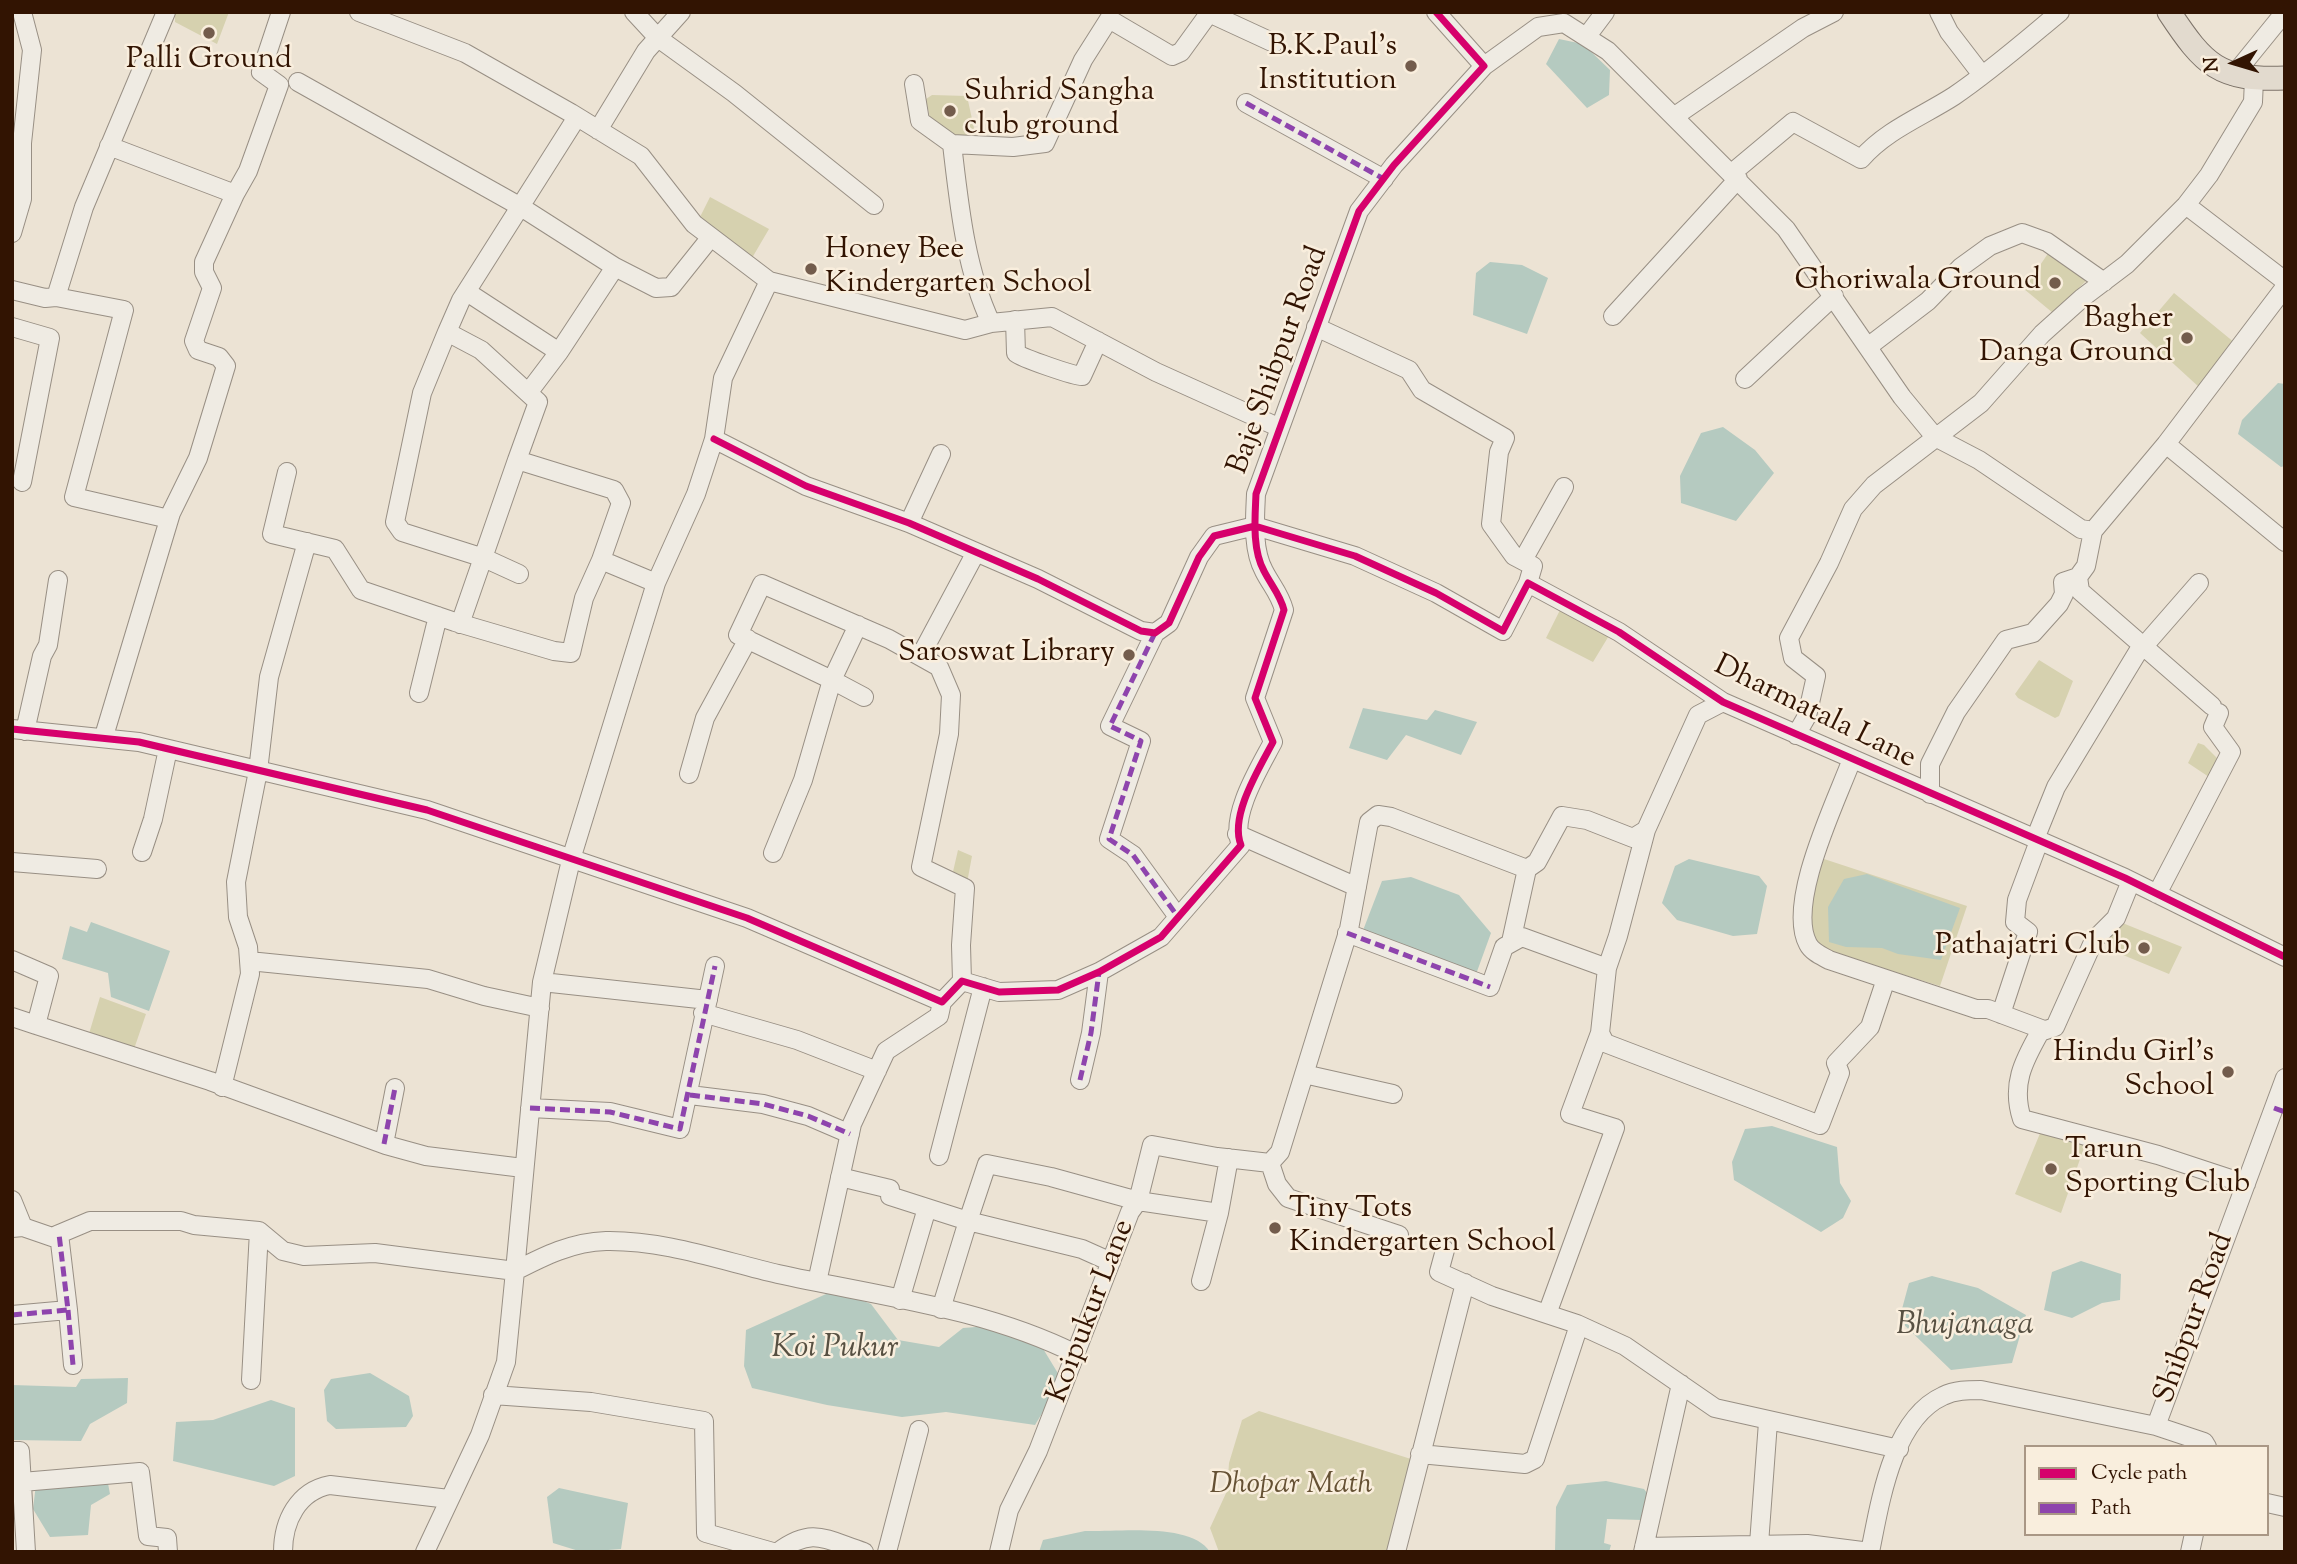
<!DOCTYPE html>
<html>
<head>
<meta charset="utf-8">
<style>
  body { margin:0 }
  #map { position:relative; width:2297px; height:1564px; overflow:hidden; background:#ece3d4; font-family:"Sorts Mill Goudy",serif }
  canvas { display:block }
  .frame { position:absolute; inset:0; border:14px solid #321402; pointer-events:none }
  .legend { position:absolute; left:2024px; top:1445px; width:245px; height:91px; box-sizing:border-box; background:#f9eedd; border:2px solid #a99785; margin:0; padding:9px 12px; list-style:none; font-size:21px; color:#321402 }
  .legend li { display:flex; align-items:center; gap:14px; height:35px }
  .legend b { width:35px; border:2px solid #a99785 }
  .north { position:absolute; left:2199px; top:28px; width:70px; height:70px; -webkit-text-stroke:5px #f9eedd; paint-order:stroke; rotate:266deg; font-size:19px; font-weight:700; line-height:28px; text-align:center; color:#321402 }
  .north::after { content:''; display:block; margin:auto; width:24px; height:32px; background:#321402; clip-path:polygon(50% 0,100% 100%,50% 72%,0 100%) }
</style>
</head>
<body>
<div id="map">
<canvas width="2297" height="1564"></canvas>
<div class="frame"></div>
<ul class="legend">
<li><b style="height:9px;background:#d6006c"></b>Cycle path</li>
<li><b style="height:9px;background:#8e44ad"></b>Path</li>
</ul>
<div class="north">N</div>
</div>
<script>
const g = document.querySelector('canvas').getContext('2d');
g.lineJoin = 'round';
function fill(path, color) { g.fillStyle = color; g.fill(path, 'evenodd'); }
function strokePath(path, color, width, dash) { g.strokeStyle = color; g.lineWidth = width; g.lineCap = dash ? 'butt' : 'round'; g.setLineDash(dash || []); g.stroke(path); }
function drawText(font, color, halo, rows, align = 'center') {
  g.font = font + ' "Sorts Mill Goudy",serif'; g.lineWidth = 5; g.setLineDash([]); g.textBaseline = 'middle'; g.strokeStyle = halo; g.fillStyle = color; for (const [text, x, y, turn = 0] of rows) {
    g.save(); g.translate(x, y); g.rotate((+turn || 0) * Math.PI / 180); g.textAlign = isNaN(turn) ? turn : align; if (halo) g.strokeText(text, 0, 0); g.fillText(text, 0, 0); g.restore();
  }
}
fill(new Path2D(`
  M 175,12 L 229,12 L 217,44 L 175,22 Z
  M 932,95 L 967,96 L 977,142 L 954,139 L 931,123 L 926,99 Z
  M 710,197 L 769,229 L 752,258 L 698,221 Z
  M 2051,249 L 2089,278 L 2053,313 L 2024,289 Z
  M 2174,293 L 2235,343 L 2200,388 L 2140,333 Z
  M 1564,602 L 1610,634 L 1593,662 L 1546,638 Z
  M 2039,660 L 2073,681 L 2059,716 L 2055,718 L 2018,698 L 2015,694 Z
  M 2198,743 L 2204,745 L 2219,760 L 2212,779 L 2188,763 Z
  M 958,850 L 972,856 L 967,883 L 952,876 Z
  M 1821,858 L 1967,906 L 1940,986 L 1839,955 L 1813,944 L 1807,909 Z
  M 2120,922 L 2182,947 L 2169,974 L 2106,948 L 2109,934 Z
  M 100,997 L 146,1014 L 133,1052 L 88,1037 Z
  M 2041,1131 L 2085,1145 L 2061,1213 L 2015,1194 Z
  M 1259,1411 L 1411,1459 L 1391,1552 L 1219,1552 L 1210,1528 L 1227,1491 L 1229,1463 L 1242,1420 Z`), '#d6d1af');
fill(new Path2D(`
  M 1559,39 L 1583,44 L 1610,70 L 1609,95 L 1587,108 L 1546,64 Z
  M 1490,262 L 1522,265 L 1548,278 L 1527,334 L 1473,315 L 1476,273 Z
  M 2278,383 L 2285,384 L 2285,466 L 2281,467 L 2238,434 L 2242,420 Z
  M 1723,427 L 1755,450 L 1774,473 L 1736,521 L 1681,503 L 1680,476 L 1701,433 Z
  M 1363,708 L 1427,720 L 1435,710 L 1477,722 L 1461,755 L 1406,735 L 1387,760 L 1349,748 Z
  M 1689,859 L 1759,876 L 1767,886 L 1757,934 L 1733,936 L 1677,920 L 1662,903 L 1675,866 Z
  M 1867,874 L 1960,908 L 1941,960 L 1898,954 L 1882,948 L 1846,947 L 1829,942 L 1828,907 L 1844,879 Z
  M 1411,877 L 1459,895 L 1491,933 L 1475,977 L 1362,933 L 1382,881 Z
  M 91,922 L 170,951 L 149,1011 L 111,997 L 108,973 L 62,959 L 70,926 L 87,932 Z
  M 1772,1126 L 1837,1147 L 1840,1183 L 1851,1201 L 1843,1218 L 1821,1232 L 1734,1180 L 1732,1162 L 1745,1129 Z
  M 2081,1261 L 2121,1274 L 2120,1300 L 2102,1303 L 2072,1318 L 2044,1310 L 2052,1272 Z
  M 1932,1276 L 1978,1288 L 2026,1315 L 2012,1363 L 1951,1370 L 1899,1320 L 1909,1283 Z
  M 835,1290 L 871,1304 L 898,1340 L 939,1347 L 963,1328 L 989,1326 L 1042,1347 L 1059,1375 L 1047,1405 L 1035,1425 L 946,1412 L 902,1417 L 827,1405 L 752,1388 L 744,1366 L 746,1330 Z
  M 370,1373 L 409,1396 L 413,1416 L 406,1427 L 336,1429 L 327,1421 L 324,1390 L 331,1379 Z
  M 128,1378 L 127,1403 L 90,1424 L 81,1441 L 12,1440 L 12,1385 L 76,1387 L 81,1379 Z
  M 271,1400 L 295,1408 L 295,1476 L 274,1486 L 173,1461 L 176,1422 L 213,1420 Z
  M 106,1473 L 110,1494 L 91,1505 L 88,1535 L 50,1537 L 33,1509 L 36,1484 Z
  M 1606,1481 L 1644,1489 L 1651,1498 L 1642,1520 L 1607,1519 L 1604,1543 L 1611,1545 L 1609,1552 L 1555,1552 L 1556,1507 L 1567,1485 Z
  M 559,1488 L 628,1503 L 621,1549 L 582,1552 L 553,1543 L 547,1497 Z
  M 1085,1531 C 1116,1532 1192,1522 1210,1552 L 1039,1552 L 1043,1540 Z`), '#b5cac0');
const minor = new Path2D(`
  M 359,12 L 465,53 L 571,113 L 641,156 L 694,224 L 769,281 L 965,330 L 991,323 L 1052,317 L 1156,372 L 1278,427
  M 634,12 L 658,38 L 734,93 L 874,205
  M 1939,12 L 1949,32 L 1982,75
  M 1209,13 L 1274,43
  M 1587,36 L 1605,12
  M 1484,66 L 1538,27 L 1564,23 L 1608,51 L 1786,229 L 1902,397 L 1935,437 L 1979,460 L 2081,529 L 2093,531
  M 2233,76 L 2285,12
  M 298,82 L 521,207 L 615,267 L 559,352 L 467,292
  M 914,84 L 920,121 L 952,144 L 1013,147 L 1045,143 L 1083,60 L 1109,19 L 1172,56 L 1181,52 L 1210,12
  M 1246,103 L 1384,179
  M 1675,116 L 1803,28 L 1834,12
  M 577,117 L 461,300 L 447,332 L 481,350 L 538,402 L 517,460 L 614,490 L 621,503 L 601,560 L 656,583
  M 598,130 L 646,51 L 681,12
  M 952,144 C 959,203 965,268 991,323
  M 109,146 L 235,194 L 248,171 L 279,85 L 261,72 L 281,12
  M 1732,173 L 1793,122 L 1861,159 C 1886,130 1923,116 1954,96 C 1991,71 2025,41 2060,12
  M 2186,205 L 2285,281
  M 12,233 L 22,199 L 22,143 L 32,50 L 22,12
  M 615,267 L 656,288 L 671,287 L 711,237
  M 12,290 L 45,298 L 56,297 L 84,207 L 166,12
  M 56,297 L 124,310 L 74,497 L 169,519
  M 1613,316 L 1738,179
  M 1015,320 L 1016,353 C 1022,358 1074,376 1082,376 L 1098,341
  M 12,327 L 50,338 L 22,482
  M 1316,327 L 1409,370 L 1422,390 L 1505,438 L 1499,452 L 1491,524 L 1514,556 L 1533,566 L 1528,583
  M 447,332 L 422,393 L 395,522 L 402,532 L 484,558 L 519,574
  M 1869,346 L 1928,301 L 1961,267 L 1990,246 L 2022,233 L 2047,242 L 2104,282
  M 1745,379 L 1834,296
  M 528,393 L 559,352
  M 714,439 L 806,486 L 909,523 L 1038,579 L 1141,631 L 1155,633 L 1169,623 L 1199,557 L 1214,536 L 1255,526 L 1355,556 L 1436,593 L 1503,631 L 1528,583 L 1619,632 L 1723,702 L 2125,878 L 2285,957
  M 2166,444 L 2285,542
  M 287,472 L 272,534 L 335,549 L 361,590 L 455,622 L 554,651 L 571,653 L 584,598 L 601,560
  M 909,523 L 941,454
  M 1523,560 L 1564,487
  M 2078,577 L 2080,591 L 2212,706
  M 460,624 L 517,460
  M 858,625 L 832,680 L 738,635 L 762,584 L 889,639 L 939,667 L 951,695 L 949,734 L 921,867 L 965,888 L 961,945 L 962,981
  M 1155,633 L 1110,726 L 1141,741 L 1109,839 L 1133,855 L 1178,917
  M 2144,646 L 2199,583
  M 921,655 L 975,554
  M 419,693 L 438,616
  M 12,729 L 139,742 L 427,810 L 747,918 L 942,1002 L 962,981 L 999,992 L 1058,990 L 1099,972 L 1161,937 L 1241,845 C 1229,816 1260,767 1273,742 L 1255,698 L 1284,610 C 1280,594 1271,585 1264,571 C 1252,549 1255,518 1256,494 L 1359,211 L 1394,165 L 1484,66 L 1436,12
  M 25,731 L 42,656 L 48,645 L 58,580
  M 1796,735 L 1807,716 L 1816,676 L 1793,658 L 1789,638 L 1829,563 L 1853,509 L 1874,485 L 1981,403 L 2042,334 L 2082,298 L 2127,264 L 2186,205 L 2209,175 L 2253,102 L 2254,79
  M 104,736 L 171,513 L 198,458 L 226,366 L 219,357 L 198,350 L 194,341 L 212,288 L 204,272 L 204,262 L 235,194
  M 1852,759 C 1836,802 1786,903 1808,944 C 1812,952 1822,956 1829,960 L 1976,1009 L 1988,1009 L 2044,1030
  M 689,774 L 705,718 L 748,639
  M 1930,794 L 1930,764 L 1956,712 L 2006,640 L 2033,633 L 2059,604 L 2064,594 L 2063,582 L 2078,577 L 2086,566 L 2093,531 L 2166,444 L 2285,287
  M 1237,834 L 1357,887
  M 2035,839 L 2056,787 L 2142,645
  M 142,852 L 153,819 L 168,749
  M 773,853 L 803,780 L 832,680 L 864,697
  M 12,862 L 97,869
  M 2131,881 L 2116,918 L 2094,940 L 2055,1027 L 2040,1032 C 2023,1062 2011,1085 2022,1119 L 2158,1155 L 2246,1184
  M 2157,894 L 2231,752 L 2213,727 L 2219,713
  M 1347,933 L 1490,987 L 1504,947 L 1522,937 L 1607,968 L 1618,936 L 1646,830 L 1698,715 L 1723,702
  M 1511,942 L 1527,869
  M 12,960 L 49,976 L 36,1025 L 210,1081 L 386,1145 L 426,1156 L 523,1168
  M 249,961 L 428,979 L 484,996 L 540,1008
  M 1607,968 L 1600,1033 L 1605,1043 L 1820,1125 L 1840,1073 L 1836,1063 L 1870,1027 L 1886,979
  M 542,982 L 708,1000
  M 703,1013 L 797,1040 L 877,1071
  M 2001,1014 L 2028,932 L 2015,922 L 2017,900 L 2039,841
  M 12,1017 L 36,1025
  M 1304,1074 L 1393,1094
  M 1080,1080 L 1091,1033 L 1099,972
  M 222,1087 L 250,974 L 248,947 L 238,917 L 236,882 L 258,771 L 269,677 L 307,542
  M 690,1095 L 763,1104 L 808,1116 L 850,1134
  M 530,1108 L 610,1112 L 680,1129 L 715,966
  M 384,1144 L 395,1088
  M 939,1156 L 983,987
  M 1270,1163 L 1277,1184 L 1288,1198 L 1399,1235
  M 840,1177 L 890,1189 L 890,1196 L 968,1221 L 987,1164 L 1051,1177 L 1138,1201 L 1152,1145 L 1217,1157 L 1270,1163 L 1280,1152 L 1349,929 L 1369,822 L 1378,815 L 1391,817 L 1527,869 L 1537,862 L 1562,816 L 1587,820 L 1633,838 L 1646,830
  M 12,1200 L 23,1227
  M 12,1228 L 23,1227 L 52,1237 L 90,1221 L 181,1221 L 194,1225 L 259,1231 L 283,1251 L 304,1256 L 375,1253 L 515,1271 L 542,982 L 572,856 L 656,583 L 696,494 L 714,439 L 723,378 L 769,281
  M 1445,1250 L 1439,1272 L 1492,1296 L 1577,1324 L 1625,1346 L 1715,1408 L 1899,1449
  M 1201,1281 L 1219,1213
  M 817,1282 L 852,1124 L 886,1051 L 939,1016 L 942,1002
  M 900,1300 L 927,1208
  M 941,1309 L 968,1221 L 1082,1249 L 1111,1262
  M 68,1310 L 73,1365
  M 1547,1314 L 1615,1128 L 1570,1114 L 1600,1033
  M 12,1315 L 68,1310 L 59,1234
  M 251,1380 L 259,1231
  M 493,1395 L 591,1402 L 704,1421 L 706,1533 L 773,1552
  M 2156,1426 L 2204,1442 L 2207,1447
  M 12,1451 L 20,1451 L 26,1552
  M 1420,1454 L 1525,1464 L 1535,1459 L 1579,1325
  M 22,1482 L 140,1472 L 148,1536 L 167,1538 L 168,1552
  M 2267,1503 L 2285,1507
  M 1759,1544 L 1768,1422
  M 1644,1547 L 1807,1544 L 1870,1552
  M 283,1552 C 283,1521 298,1491 330,1485 L 449,1499
  M 425,1552 L 480,1435 L 506,1362 L 515,1271 C 544,1256 572,1242 606,1241 C 664,1240 722,1261 778,1274 C 878,1296 984,1308 1076,1354
  M 778,1552 C 813,1526 826,1540 864,1552
  M 887,1552 L 919,1430
  M 999,1552 L 1009,1510 L 1038,1451 L 1130,1212 L 1138,1201 L 1219,1213 L 1229,1158
  M 1396,1552 L 1465,1283
  M 1643,1552 L 1681,1384
  M 1870,1552 C 1880,1503 1892,1419 1943,1396 C 1955,1390 1968,1390 1981,1390 L 2156,1426 L 2285,1078
  M 2190,1552 L 2194,1534`);
const major = new Path2D(`
  M 2169,12 C 2204,65 2219,81 2285,78`);
strokePath(minor, '#988f84', 20);
strokePath(major, '#7d7369', 25);
strokePath(minor, '#efebe3', 18);
strokePath(major, '#e2dace', 23);
strokePath(new Path2D(`
  M 1246,103 L 1384,179
  M 1155,633 L 1110,726 L 1141,741 L 1109,839 L 1133,855 L 1178,917
  M 1347,933 L 1490,987
  M 1080,1080 L 1091,1033 L 1099,972
  M 690,1095 L 763,1104 L 808,1116 L 850,1134
  M 530,1108 L 610,1112 L 680,1129 L 715,966
  M 2274,1108 L 2285,1112
  M 384,1144 L 395,1088
  M 68,1310 L 73,1365
  M 12,1315 L 68,1310 L 59,1234`), '#8e44ad', 5, [10, 5]);
strokePath(new Path2D(`
  M 714,439 L 806,486 L 909,523 L 1038,579 L 1141,631 L 1155,633 L 1169,623 L 1199,557 L 1214,536 L 1255,526 L 1355,556 L 1436,593 L 1503,631 L 1528,583 L 1619,632 L 1723,702 L 2125,878 L 2285,957
  M 12,729 L 139,742 L 427,810 L 747,918 L 942,1002 L 962,981 L 999,992 L 1058,990 L 1099,972 L 1161,937 L 1241,845 C 1229,816 1260,767 1273,742 L 1255,698 L 1284,610 C 1280,594 1271,585 1264,571 C 1252,549 1255,518 1256,494 L 1359,211 L 1394,165 L 1484,66 L 1436,12`), '#d6006c', 7);
for (const [x, y, r, color] of [
  [209,33,7,"#735c4c"],
  [1411,66,7,"#735c4c"],
  [950,111,7,"#735c4c"],
  [811,269,7,"#735c4c"],
  [2055,283,7,"#735c4c"],
  [2187,338,7,"#735c4c"],
  [1129,655,7,"#735c4c"],
  [2144,948,7,"#735c4c"],
  [2228,1072,7,"#735c4c"],
  [2051,1169,7,"#735c4c"],
  [1275,1228,7,"#735c4c"]
]) { const dot = new Path2D(); dot.arc(x, y, r, 0, 2 * Math.PI); g.fillStyle = color; g.fill(dot); strokePath(dot, '#f9eedd', 2.5); }
drawText('30px', '#321402', '#f9eedd', [
  ["B.K.Paul's",1397,49],
  ["Institution",1397,83],
  ["Palli Ground",209,62,"center"],
  ["Suhrid Sangha",964,94,"left"],
  ["club ground",964,128,"left"],
  ["Honey Bee",825,252,"left"],
  ["Kindergarten School",825,286,"left"],
  ["Ghoriwala Ground",2041,283],
  ["Bagher",2173,321],
  ["Danga Ground",2173,355],
  ["Saroswat Library",1115,655],
  ["Pathajatri Club",2130,948],
  ["Hindu Girl's",2214,1055],
  ["School",2214,1089],
  ["Tarun",2065,1152,"left"],
  ["Sporting Club",2065,1186,"left"],
  ["Tiny Tots",1289,1211,"left"],
  ["Kindergarten School",1289,1245,"left"]
], 'right');
drawText('30px', '#321402', '#f9eedd', [
  ["Baje Shibpur Road",1280,361,-70],
  ["Dharmatala Lane",1814,714,26],
  ["Koipukur Lane",1093,1312,-69],
  ["Shibpur Road",2196,1319,-70]
]);
drawText('italic 30px', '#655134', '#f9eedd', [
  ["Dhopar Math",1291,1487]
]);
drawText('italic 32px', '#575042', '#f9eedd', [
  ["Bhujanaga",1965,1328],
  ["Koi Pukur",835,1351]
]);
</script>
</body>
</html>
